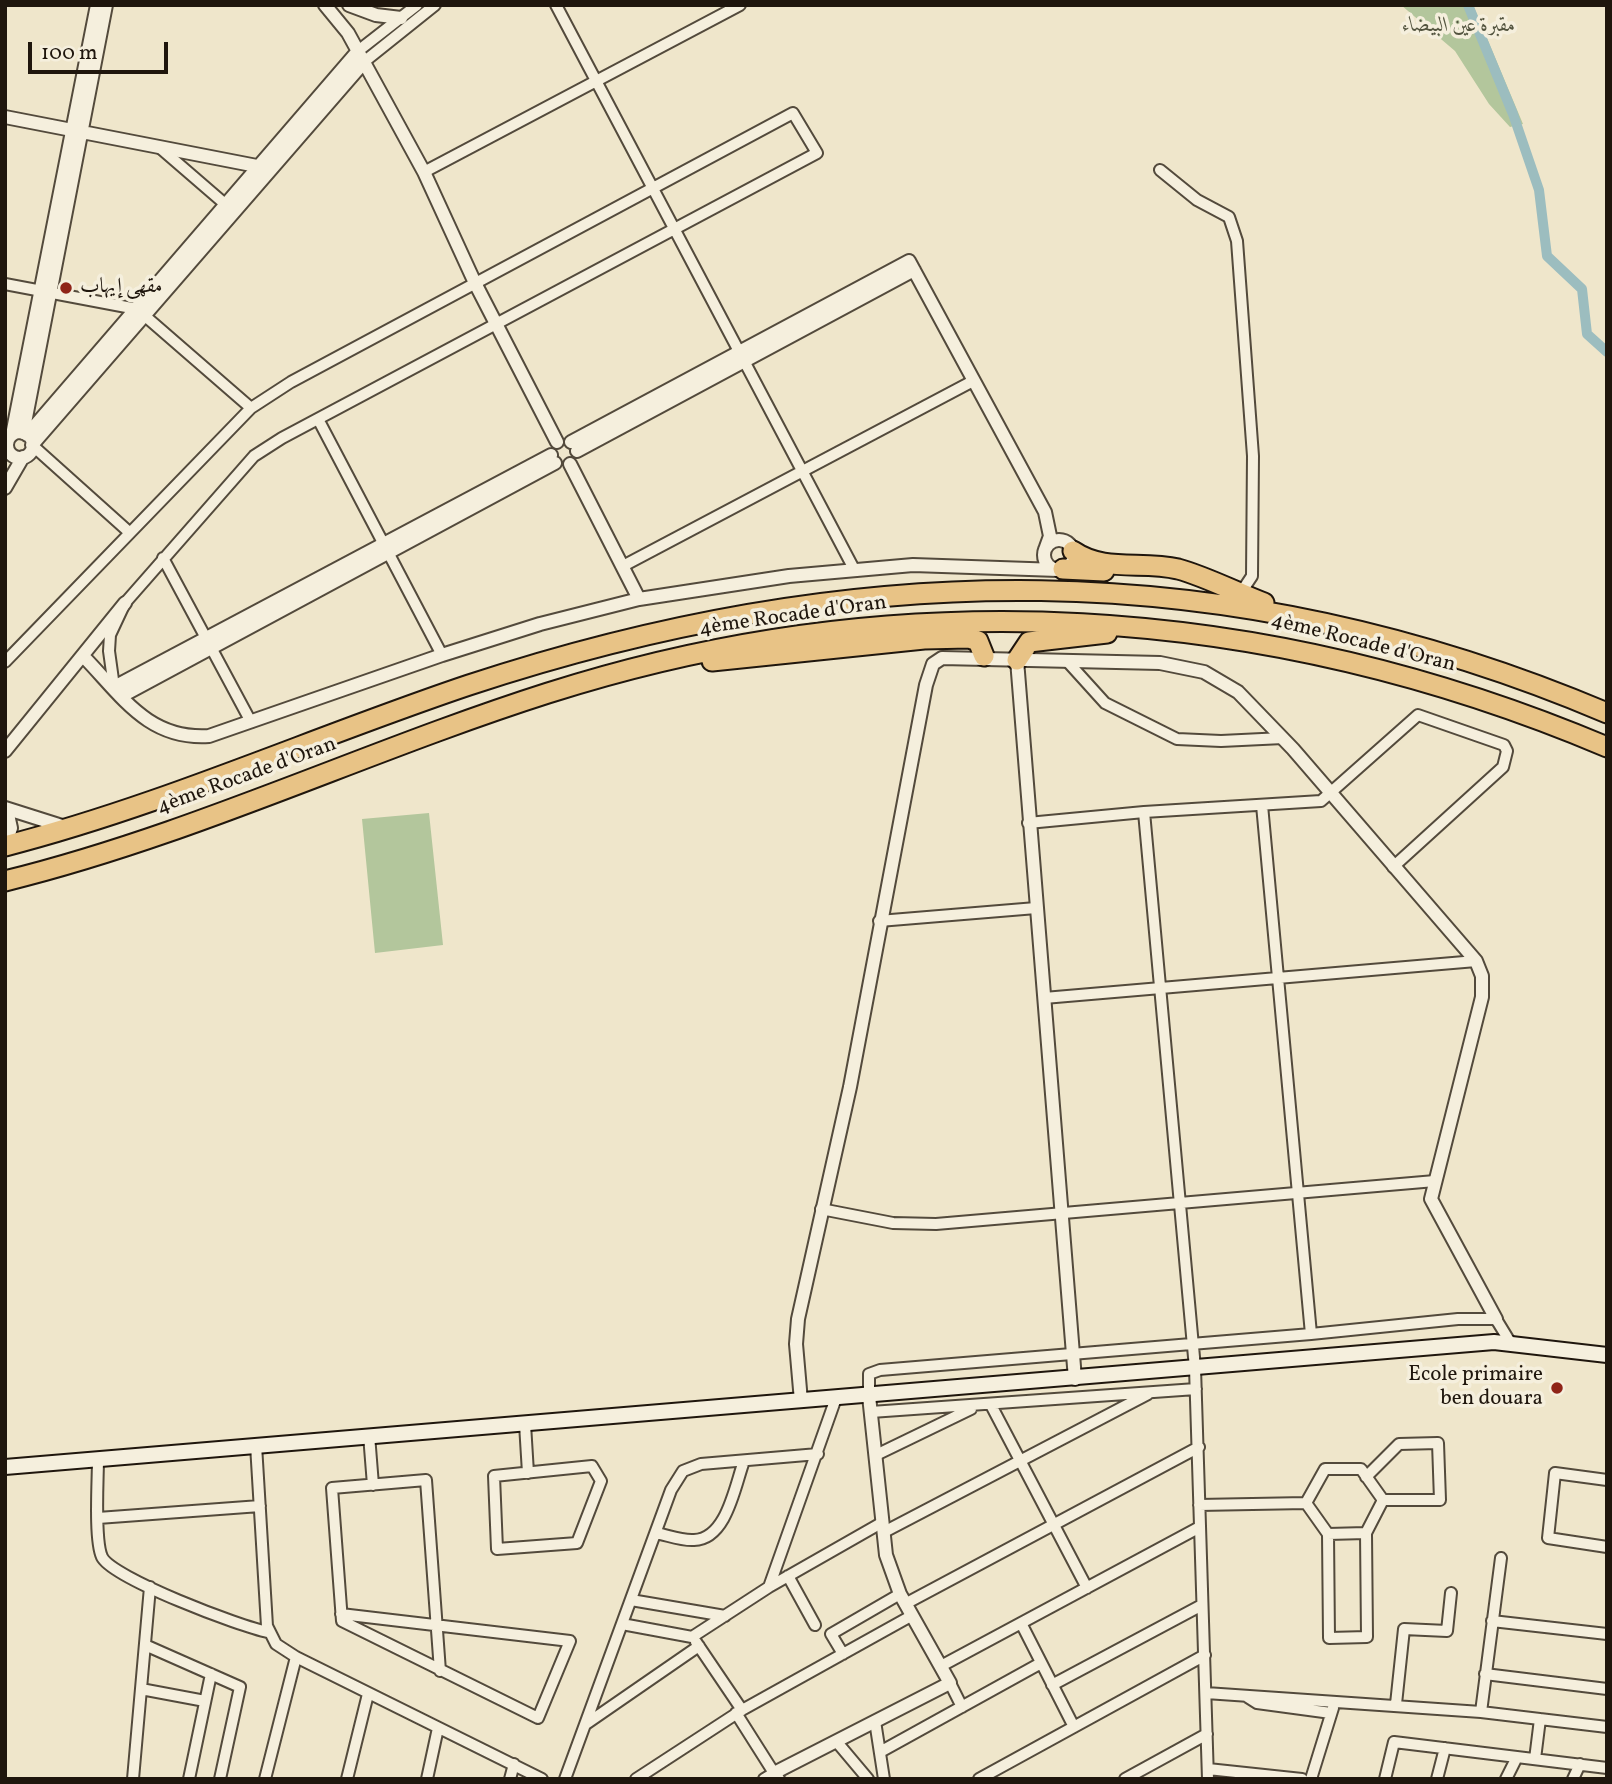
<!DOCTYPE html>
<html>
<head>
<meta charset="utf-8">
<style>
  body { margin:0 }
  #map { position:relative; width:1612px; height:1784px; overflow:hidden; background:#efe6cb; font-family:Vollkorn,serif }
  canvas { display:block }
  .frame { position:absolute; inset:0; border:7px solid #1f160d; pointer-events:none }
  .scale { position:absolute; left:28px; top:42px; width:140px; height:32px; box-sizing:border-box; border:4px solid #1f160d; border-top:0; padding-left:9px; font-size:21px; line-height:24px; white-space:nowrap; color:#1f160d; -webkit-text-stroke:5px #f5efdd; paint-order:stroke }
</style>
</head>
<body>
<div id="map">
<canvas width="1612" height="1784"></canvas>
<div class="frame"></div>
<div class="scale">100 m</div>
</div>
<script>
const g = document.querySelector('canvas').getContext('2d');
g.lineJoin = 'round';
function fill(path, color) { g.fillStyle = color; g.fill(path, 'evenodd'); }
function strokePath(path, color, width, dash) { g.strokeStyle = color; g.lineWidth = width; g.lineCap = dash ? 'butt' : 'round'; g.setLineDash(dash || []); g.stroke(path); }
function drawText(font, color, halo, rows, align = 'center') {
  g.font = font + ' Vollkorn,Amiri,serif'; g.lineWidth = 7; g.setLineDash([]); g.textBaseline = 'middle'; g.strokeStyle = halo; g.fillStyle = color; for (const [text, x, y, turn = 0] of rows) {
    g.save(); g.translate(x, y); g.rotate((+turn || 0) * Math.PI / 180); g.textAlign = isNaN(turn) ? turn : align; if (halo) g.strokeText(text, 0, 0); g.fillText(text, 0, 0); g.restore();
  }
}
fill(new Path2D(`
  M 1401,5 L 1473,5 L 1523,124 L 1510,127 L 1489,104 L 1455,51 Z
  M 429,813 L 443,945 L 375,953 L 362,819 Z`), '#b3c69c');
strokePath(new Path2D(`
  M 1468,5 L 1513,114 L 1539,190 L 1547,256 L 1582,289 L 1587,334 L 1607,352`), '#9cbdbf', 10);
const minor = new Path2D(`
  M 556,5 L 854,569
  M 358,51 L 417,5
  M 365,61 L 435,5
  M 159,147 L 225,204
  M 1160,170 L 1197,200 L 1229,217 L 1237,241 L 1253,456 L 1252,576 L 1240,594
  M 424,172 L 740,5
  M 5,284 L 137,309 L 251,408
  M 318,419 L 442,655
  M 5,442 L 7,442
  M 32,445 L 129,532
  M 163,558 L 251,722
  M 623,566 L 973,381
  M 1067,661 L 1105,703 L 1177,739 L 1221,741 L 1283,738
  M 5,662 L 251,408 L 291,382 L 793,113 L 817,153 L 282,438 L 254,456 L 125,603 L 110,635 L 109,651 L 114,687
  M 1262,805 L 1311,1334
  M 1144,812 L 1321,801 L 1418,715 L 1504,745 L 1507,751 L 1503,767 L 1393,867
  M 1028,823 L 1144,812 L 1195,1368 L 1208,1779
  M 879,921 L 1036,908
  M 1044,998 L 1476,961
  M 821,1209 L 893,1223 L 936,1224 L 1435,1181
  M 869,1396 L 869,1374 L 880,1370 L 1311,1334 L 1458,1319 L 1496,1319 L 1510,1342
  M 991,1405 L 1087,1588
  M 871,1412 L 1196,1389
  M 525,1424 L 528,1473
  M 369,1435 L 373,1485
  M 256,1445 L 267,1626 L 276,1644 L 296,1657 L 542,1779
  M 876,1455 L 971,1409
  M 98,1459 C 98,1480 94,1540 102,1557 C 112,1578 241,1627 268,1632
  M 592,1466 L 601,1481 L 577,1543 L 497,1549 L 494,1476 Z
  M 1366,1477 L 1399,1444 L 1438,1443 L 1440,1500 L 1383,1500
  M 1607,1480 L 1555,1473 L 1548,1538 L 1607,1547
  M 1199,1505 L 1306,1503
  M 98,1518 L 260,1506
  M 884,1532 L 1148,1394
  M 656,1533 C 667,1535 682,1541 694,1540 C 727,1539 735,1485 744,1461
  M 1328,1534 L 1366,1533 L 1383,1500 L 1361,1469 L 1325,1469 L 1306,1503 L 1328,1534 L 1329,1638 L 1367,1637 L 1366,1533
  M 788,1576 L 815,1625
  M 769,1587 L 836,1398
  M 631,1600 L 725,1616
  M 905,1604 L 1199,1447
  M 341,1614 L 570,1641 L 538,1718 L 342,1621 L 332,1488 L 426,1480 L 440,1671
  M 1492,1621 L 1607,1634
  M 1021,1623 L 1074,1727
  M 622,1624 L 692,1637 L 769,1587 L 883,1522
  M 696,1642 L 742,1710
  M 145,1645 L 240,1687 L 220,1779
  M 843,1654 L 831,1634 L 900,1594
  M 941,1666 L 1198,1528
  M 1485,1674 L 1607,1689
  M 950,1683 L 962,1707
  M 1052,1685 L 1202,1605
  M 141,1689 L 205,1701
  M 1206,1693 L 1481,1712 L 1607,1727
  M 1246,1696 L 1257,1703 L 1331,1713
  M 1396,1704 L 1404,1629 L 1447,1631 L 1451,1593
  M 1481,1712 L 1501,1558
  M 736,1713 L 774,1773 L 764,1779
  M 875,1721 L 884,1779
  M 586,1724 L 699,1646
  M 836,1741 L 868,1779
  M 880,1752 L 1041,1663
  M 1535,1759 L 1540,1719
  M 1208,1769 L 1302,1779
  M 133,1779 L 150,1587
  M 189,1779 L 211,1674
  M 265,1779 L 296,1657
  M 347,1779 L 368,1694
  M 427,1779 L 438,1728
  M 510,1779 L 514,1764
  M 565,1779 L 671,1490 L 683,1471 L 701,1464 L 818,1454
  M 636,1779 L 742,1710 L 911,1616
  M 979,1779 L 1205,1655
  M 1125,1779 L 1207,1734
  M 1311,1779 L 1333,1708
  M 1385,1779 L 1394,1742 L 1607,1768
  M 1437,1779 L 1445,1748
  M 1506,1779 L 1517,1757
  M 1573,1779 L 1580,1764`);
const tertiary = new Path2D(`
  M 325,5 L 348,33 L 424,172 L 475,283 L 557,442
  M 349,5 L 376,15 L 401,18
  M 5,117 L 262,167
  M7 445a13 13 0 1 1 26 0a13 13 0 1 1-26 0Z
  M 23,433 L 106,5
  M 12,435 L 97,5
  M 27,435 L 358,51
  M 571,442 L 909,261 L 1045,512 L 1050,536 L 1046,547
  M 32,445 L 365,61
  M 577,451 L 914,270
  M 570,464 L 639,599
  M 5,488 L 23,457
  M1044 555a15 15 0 1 1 30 0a15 15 0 1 1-30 0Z
  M 84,657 C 122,696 148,740 209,736 L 442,655 L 540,624 L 639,599 L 789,576 L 913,565 L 1058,570
  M 1017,660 L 1075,1379
  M 114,687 L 551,455
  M 122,696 L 555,463
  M 5,751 L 125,603
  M 5,808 L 65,827
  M 5,846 L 11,828 L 7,810
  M 801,1401 L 796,1344 L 798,1319 L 850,1087 L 926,685 L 933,664 L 942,658 L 1160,663 L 1204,672 L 1238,692 L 1293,749 L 1476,961 L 1482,976 L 1482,997 L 1431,1199 L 1496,1319
  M 778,1779 L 774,1773 L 950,1683 L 900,1594 L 886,1555 L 869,1396`);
const secondary = new Path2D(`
  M 5,1467 L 1494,1342 L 1607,1355`);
const motorway = new Path2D(`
  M 1073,551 C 1105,573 1142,560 1178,569 C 1207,577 1235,592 1264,603
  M 1063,569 L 1104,571
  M 1017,660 L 1029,642 L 1107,633
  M 712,661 L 924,639 L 969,638 L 978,641 L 984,656
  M 5,846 C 164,805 314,737 469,685 C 857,557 1227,552 1607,713
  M 5,881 C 192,835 366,751 548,693 C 902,580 1266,603 1607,747`);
strokePath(minor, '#534a3c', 14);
strokePath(tertiary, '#534a3c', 16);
strokePath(secondary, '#1f160d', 18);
strokePath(motorway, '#1f160d', 23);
strokePath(minor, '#f5efdd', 10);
strokePath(tertiary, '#f5efdd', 12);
strokePath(secondary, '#f5efdd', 14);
strokePath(motorway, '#e8c386', 19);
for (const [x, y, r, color] of [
  [66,288,7,"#8f2418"],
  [1557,1388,7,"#8f2418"]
]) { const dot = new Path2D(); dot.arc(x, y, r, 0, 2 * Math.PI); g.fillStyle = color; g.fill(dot); strokePath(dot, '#f5efdd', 2.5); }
drawText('italic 21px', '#53543f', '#f5efdd', [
  ["مقبرة عين البيضاء",1459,27]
]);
drawText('21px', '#1f160d', '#f5efdd', [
  ["مقهى إيهاب",80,288],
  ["Ecole primaire",1543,1376,"right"],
  ["ben douara",1543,1400,"right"]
], 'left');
drawText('21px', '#1f160d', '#f5efdd', [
  ["4ème Rocade d'Oran",793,617,-8],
  ["4ème Rocade d'Oran",1363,644,14],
  ["4ème Rocade d'Oran",247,777,-20]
]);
</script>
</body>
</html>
